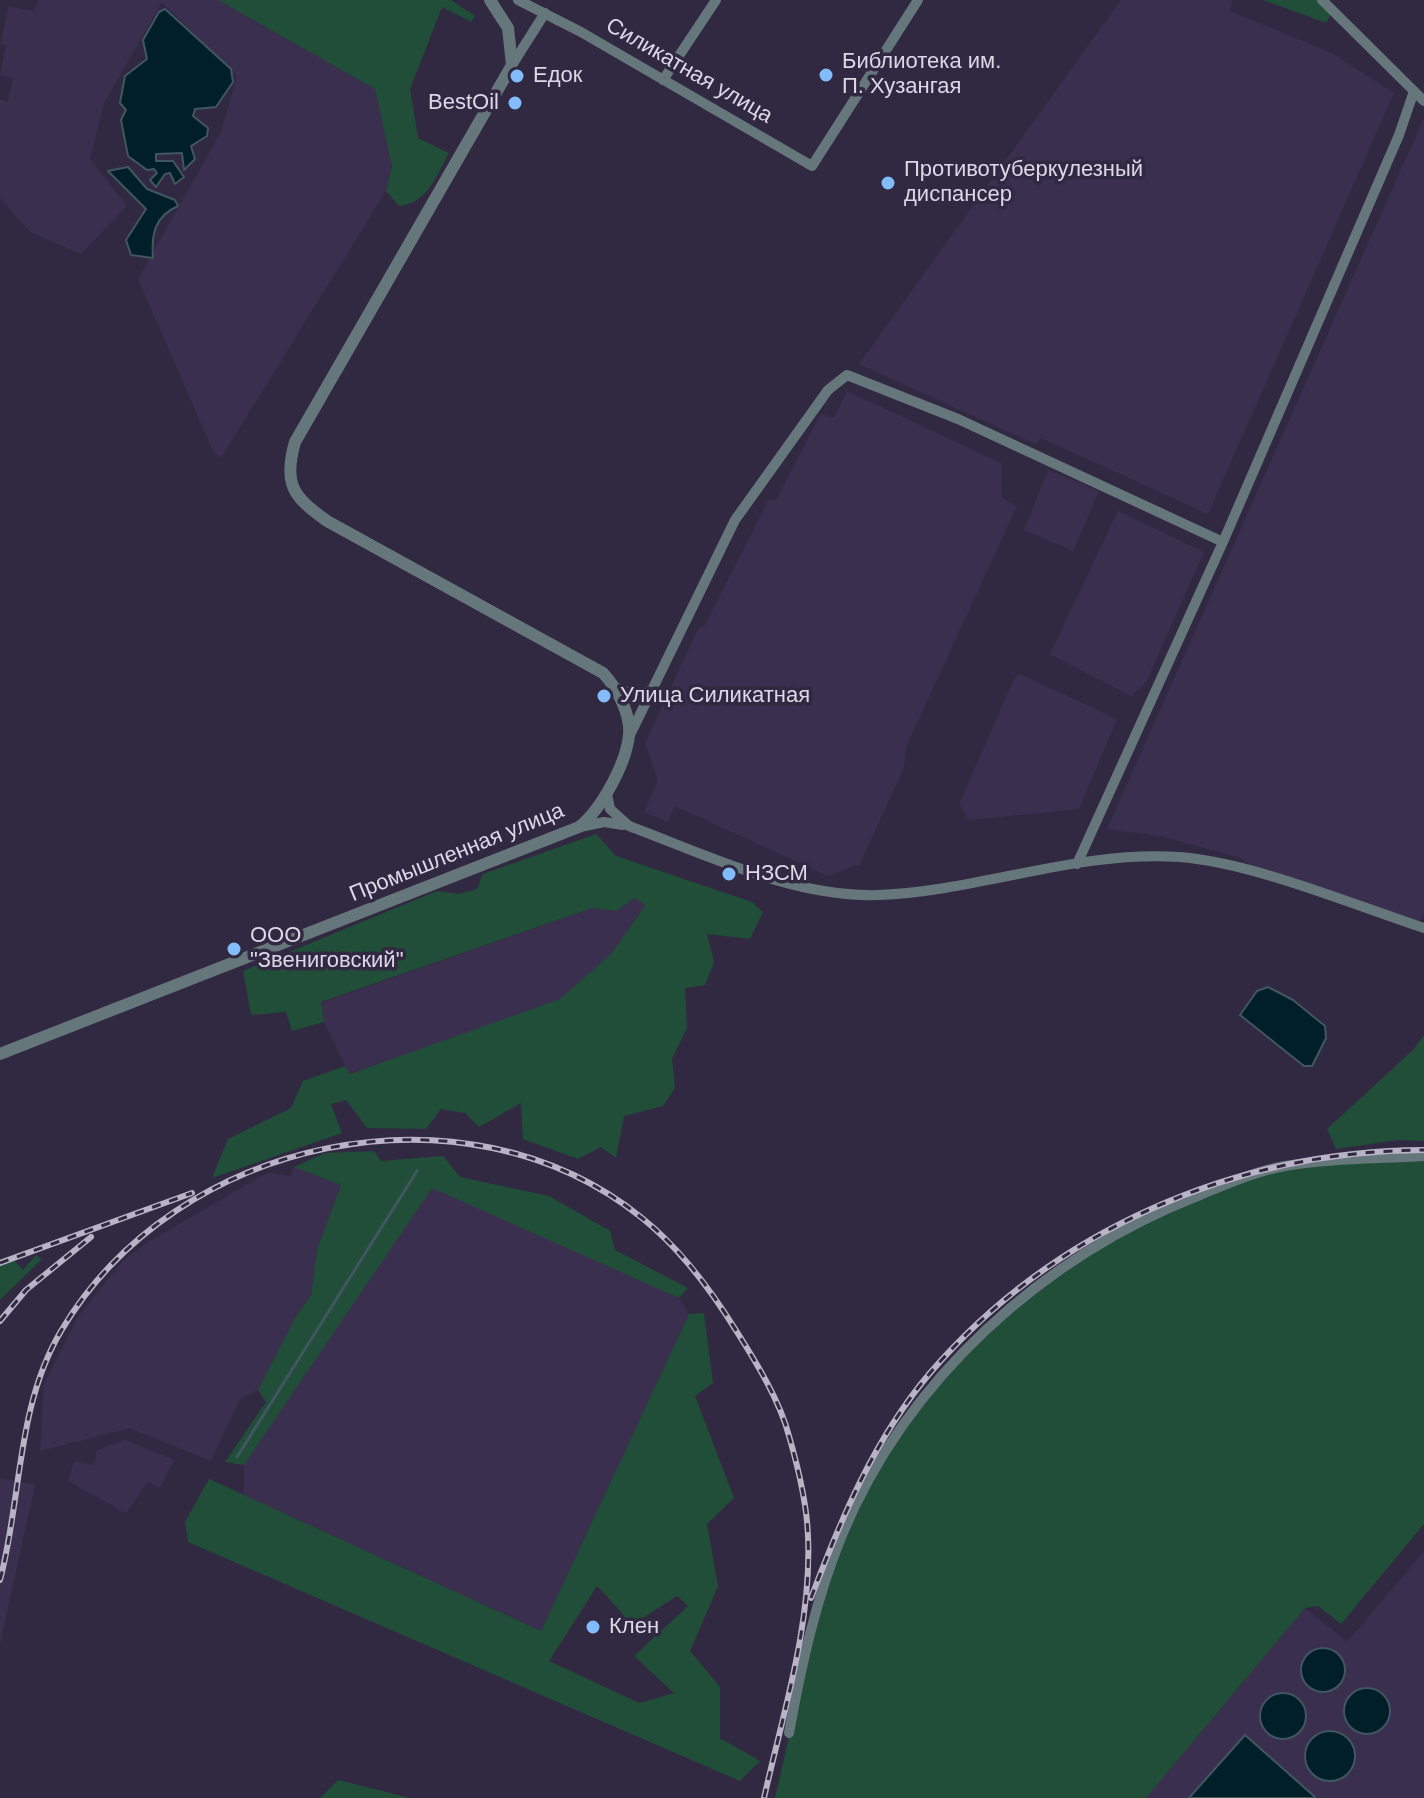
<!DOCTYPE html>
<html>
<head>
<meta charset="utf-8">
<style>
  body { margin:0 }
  canvas { display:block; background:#312841 }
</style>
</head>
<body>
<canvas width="1424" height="1798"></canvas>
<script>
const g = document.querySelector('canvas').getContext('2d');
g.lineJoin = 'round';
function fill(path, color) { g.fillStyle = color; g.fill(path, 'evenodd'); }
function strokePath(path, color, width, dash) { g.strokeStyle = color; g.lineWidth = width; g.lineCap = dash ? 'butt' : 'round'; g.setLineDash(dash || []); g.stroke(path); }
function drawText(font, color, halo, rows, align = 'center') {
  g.font = font + ' Arial,sans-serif'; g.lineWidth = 7; g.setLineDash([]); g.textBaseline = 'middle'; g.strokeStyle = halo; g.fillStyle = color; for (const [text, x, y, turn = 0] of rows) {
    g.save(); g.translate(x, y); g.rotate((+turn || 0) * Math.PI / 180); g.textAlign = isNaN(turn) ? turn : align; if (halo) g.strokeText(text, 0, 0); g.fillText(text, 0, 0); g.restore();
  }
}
fill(new Path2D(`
  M 39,0 L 218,0 L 375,89 L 392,166 L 386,191 L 221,458 L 214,453 L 138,279 L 221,132 L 237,76 L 162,2 L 104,103 L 90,159 L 127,206 L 81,254 L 29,231 L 0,198 L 0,99 L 8,102 L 13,78 L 0,75 L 6,45 L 1,44 L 8,6 L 34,11 Z
  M 1121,0 L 1232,0 L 1230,11 L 1332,53 L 1394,93 L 1208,514 L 1041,438 L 1035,444 L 859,364 Z
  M 1424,118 L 1424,913 L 1419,922 L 1251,866 L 1241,858 L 1161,836 L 1107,829 Z
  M 847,391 L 1001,463 L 1002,498 L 1017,506 L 906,747 L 904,767 L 860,864 L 828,876 L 675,806 L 667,822 L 644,812 L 658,780 L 645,743 L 699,627 L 704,627 L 769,499 L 776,501 L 821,413 L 834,418 Z
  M 1048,470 L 1099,491 L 1073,551 L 1024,530 Z
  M 1118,511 L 1204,552 L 1146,682 L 1131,696 L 1050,654 Z
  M 1020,674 L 1117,719 L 1079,809 L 969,820 L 959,804 L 1014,679 Z
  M 635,898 L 645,906 L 611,954 L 560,1000 L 349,1074 L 324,1022 L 321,1003 L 592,908 L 616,911 Z
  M 294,1167 L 341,1185 L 317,1250 L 311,1294 L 295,1318 L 258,1390 L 240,1399 L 211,1461 L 130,1428 L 40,1451 L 44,1384 L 77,1318 L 123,1261 L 145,1244 L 267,1173 L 291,1176 Z
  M 432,1187 L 679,1298 L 689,1314 L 541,1631 L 244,1495 L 244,1465 Z
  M 125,1440 L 174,1460 L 160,1488 L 148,1482 L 126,1513 L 68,1481 L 74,1461 L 94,1465 L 97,1450 Z
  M 0,1478 L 35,1485 L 0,1644 Z
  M 1424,1552 L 1424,1798 L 1146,1798 L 1305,1608 L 1347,1642 Z`), '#3b2f4f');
fill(new Path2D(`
  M 218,0 L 451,0 L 475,16 L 471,22 L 442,7 L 410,89 L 418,138 L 449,153 C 436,176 428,203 399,206 L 386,191 L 392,166 L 375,89 Z
  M 1263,0 L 1317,0 L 1331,14 L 1326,23 Z
  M 596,834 L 616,856 L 752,902 L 763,912 L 750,939 L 707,934 L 714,962 L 705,985 L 685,988 L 687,1028 L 672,1059 L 675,1088 L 663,1106 L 624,1116 L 616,1158 L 601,1147 L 578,1159 L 523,1139 L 521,1103 L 479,1127 L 465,1113 L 441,1109 L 426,1129 L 367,1128 L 346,1100 L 331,1104 L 342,1133 L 212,1178 L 228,1139 L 291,1108 L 303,1081 L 345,1066 L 350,1074 L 560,999 L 611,954 L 645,906 L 635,898 L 616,911 L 592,908 L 321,1002 L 324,1022 L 292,1031 L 286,1012 L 251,1015 L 243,971 L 437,891 L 458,894 L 477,889 L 483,874 Z
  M 1424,1035 L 1424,1141 L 1398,1140 L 1336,1149 L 1327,1129 L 1414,1049 Z
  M 374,1151 L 381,1161 L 443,1156 L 460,1177 L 549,1196 L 610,1231 L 615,1250 L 688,1288 L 679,1298 L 432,1188 L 244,1465 L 225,1462 L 266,1402 L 258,1390 L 295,1318 L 311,1295 L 317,1250 L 341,1185 L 294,1167 L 325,1153 Z
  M 1424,1156 L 1424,1524 L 1341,1624 L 1318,1606 L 1305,1608 L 1146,1798 L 775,1798 L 823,1588 L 885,1452 L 937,1380 L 1020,1298 L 1159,1211 L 1285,1166 Z
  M 36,1255 L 42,1259 L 0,1300 L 0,1261 L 12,1259 L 23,1270 Z
  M 704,1313 L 713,1383 L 695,1396 L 734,1498 L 707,1524 L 718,1586 L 690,1651 L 720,1687 L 720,1738 L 760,1761 L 740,1781 L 188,1542 L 185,1522 L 209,1479 L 541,1631 L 689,1314 ZM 597,1586 L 623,1614 L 611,1638 L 677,1596 L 688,1606 L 634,1656 L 674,1693 L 639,1703 L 549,1661 Z
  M 338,1780 L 410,1798 L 320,1798 Z`), '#214e38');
const water = new Path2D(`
  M 165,9 L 231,69 L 233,82 L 216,107 L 195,109 L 193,116 L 208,128 L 207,136 L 191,146 L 195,159 L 184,170 L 182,153 L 156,154 L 156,161 L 173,161 L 184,177 L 175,184 L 170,173 L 165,174 L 156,187 L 150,180 L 157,173 L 154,169 L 147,170 L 128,156 L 121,120 L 126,110 L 120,103 L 125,76 L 147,59 L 143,40 L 159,12 Z
  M 128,167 L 147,189 L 175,200 L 178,206 C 155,216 151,234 153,258 L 131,255 L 126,240 L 146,209 L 108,171 Z
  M 1268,987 L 1293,1000 L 1325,1026 L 1326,1038 L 1312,1066 L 1304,1066 L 1240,1015 L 1257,991 Z
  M1301 1670a22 22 0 1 1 44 0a22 22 0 1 1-44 0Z
  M1344 1711a23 23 0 1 1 46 0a23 23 0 1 1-46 0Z
  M1260 1716a23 23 0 1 1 46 0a23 23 0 1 1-46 0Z
  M1305 1756a25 25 0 1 1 50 0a25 25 0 1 1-50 0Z
  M 1245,1735 L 1315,1797 L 1314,1798 L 1189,1798 Z`);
fill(water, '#001f28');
strokePath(water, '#425662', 2);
strokePath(new Path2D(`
  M 237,1457 L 417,1171`), '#425662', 3);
strokePath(new Path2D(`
  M 518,0 L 581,32 L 812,166 L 918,0
  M 1322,0 L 1424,101
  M 512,65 L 545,13
  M 663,80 L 716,0
  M 614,687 L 636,695 L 649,691
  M 630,735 L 735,520 L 828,390 L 847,375 L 958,419 L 1223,542
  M 607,794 L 610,809 L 629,826 C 707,855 794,898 879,895 C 980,891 1078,850 1179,857 C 1251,862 1354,905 1424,928
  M 580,827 L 604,822 L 623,825
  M 1077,864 L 1223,542 L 1399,135 L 1414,91
  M 789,1733 C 801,1667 816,1598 842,1535 C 907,1379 1043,1256 1200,1195 C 1227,1184 1256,1171 1285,1166 C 1330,1158 1379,1159 1424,1156`), '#66777b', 10);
strokePath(new Path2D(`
  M 0,1054 L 579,827 C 601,810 626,764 629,735 C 631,714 617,688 603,673 L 327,521 C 293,497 283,484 295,442 L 512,65 L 508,28 L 490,0`), '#66777b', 12);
const rail = new Path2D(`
  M 0,1263 L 192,1193
  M 0,1321 L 26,1290 L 91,1237
  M 0,1580 C 22,1497 16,1407 61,1331 C 175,1137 465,1075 642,1218 C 681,1249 711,1290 737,1332 C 756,1362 780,1401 789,1436 C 798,1467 807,1505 808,1536 C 812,1624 783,1713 764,1798
  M 811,1598 C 841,1519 874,1439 930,1373 C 1053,1230 1236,1151 1424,1150`);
strokePath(rail, '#b8b3c5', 6);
strokePath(rail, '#312841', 3, [9]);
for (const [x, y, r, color] of [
  [826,75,8,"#82bcfa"],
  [517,76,8,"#82bcfa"],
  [515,103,8,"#82bcfa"],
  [888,183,8,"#82bcfa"],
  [604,696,8,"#82bcfa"],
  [729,874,8,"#82bcfa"],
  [234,949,8,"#82bcfa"],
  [593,1627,8,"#82bcfa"]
]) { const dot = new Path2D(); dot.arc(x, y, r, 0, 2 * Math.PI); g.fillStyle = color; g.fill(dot); strokePath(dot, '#312841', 3); }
drawText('22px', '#ddd8e8', '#312841', [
  ["Библиотека им.",842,62],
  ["П. Хузангая",842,87],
  ["Едок",533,76],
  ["BestOil",499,103,"right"],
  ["Противотуберкулезный",904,170],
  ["диспансер",904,195],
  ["Улица Силикатная",620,696],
  ["НЗСМ",745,874],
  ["ООО",250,936],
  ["\"Звениговский\"",250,961],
  ["Клен",609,1627]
], 'left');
drawText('22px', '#ddd8e8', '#312841', [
  ["Силикатная улица",689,71,30],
  ["Промышленная улица",457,853,-22]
]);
</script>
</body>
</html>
